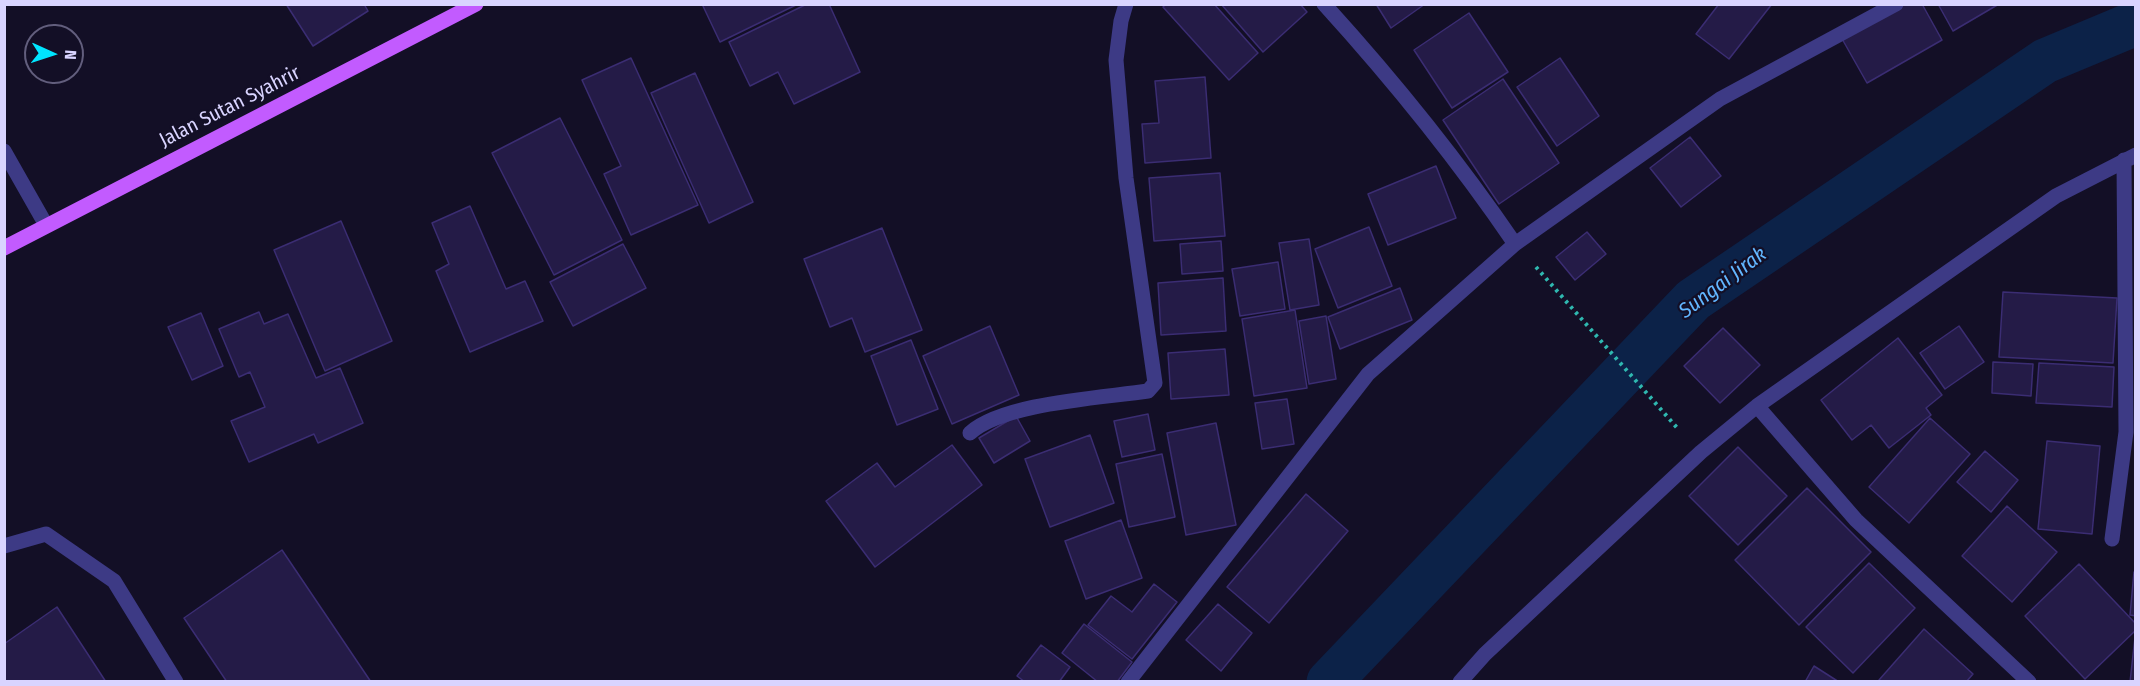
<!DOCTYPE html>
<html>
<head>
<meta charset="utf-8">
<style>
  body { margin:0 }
  #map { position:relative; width:2140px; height:686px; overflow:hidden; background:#130f26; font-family:"Fira Sans Condensed",sans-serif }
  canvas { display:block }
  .frame { position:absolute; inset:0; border:6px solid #d9d4ff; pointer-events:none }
  .north { position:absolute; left:24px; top:24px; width:60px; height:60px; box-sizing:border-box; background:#130f26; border:2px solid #625e7d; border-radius:50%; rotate:93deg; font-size:16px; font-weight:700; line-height:24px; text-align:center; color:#d9d4ff }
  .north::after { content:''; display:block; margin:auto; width:21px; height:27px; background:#00e5ff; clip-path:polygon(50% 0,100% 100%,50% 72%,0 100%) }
</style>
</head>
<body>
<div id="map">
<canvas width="2140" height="686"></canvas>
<div class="frame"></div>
<div class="north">N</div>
</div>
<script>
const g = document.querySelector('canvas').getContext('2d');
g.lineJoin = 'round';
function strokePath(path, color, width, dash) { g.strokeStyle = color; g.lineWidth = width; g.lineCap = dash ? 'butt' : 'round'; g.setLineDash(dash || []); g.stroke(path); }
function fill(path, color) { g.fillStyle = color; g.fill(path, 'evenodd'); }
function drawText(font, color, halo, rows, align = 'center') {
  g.font = font + ' "Fira Sans Condensed",sans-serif'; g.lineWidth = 4.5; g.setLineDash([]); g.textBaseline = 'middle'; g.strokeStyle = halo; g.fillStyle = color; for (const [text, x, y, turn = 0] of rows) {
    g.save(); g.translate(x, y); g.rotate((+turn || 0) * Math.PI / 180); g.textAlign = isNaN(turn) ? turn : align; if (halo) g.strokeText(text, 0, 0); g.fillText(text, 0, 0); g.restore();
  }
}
strokePath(new Path2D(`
  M 1329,682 L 1693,300 L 2045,61 L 2136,23`), '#0c2248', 45);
const building = new Path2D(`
  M 286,4 L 364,4 L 368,11 L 313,46 Z
  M 702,4 L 798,4 L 720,42 Z
  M 807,4 L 829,4 L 860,72 L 794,104 L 778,72 L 750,86 L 729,42 Z
  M 1166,4 L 1214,4 L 1258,53 L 1229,80 L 1163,7 Z
  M 1221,4 L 1300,4 L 1307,12 L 1263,52 Z
  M 1376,4 L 1425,4 L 1391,28 Z
  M 1719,4 L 1772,4 L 1729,59 L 1696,34 Z
  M 1899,4 L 1922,4 L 1942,40 L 1867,83 L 1841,37 Z
  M 1938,4 L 1999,4 L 1953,31 Z
  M 1469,13 L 1508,72 L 1452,108 L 1414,50 Z
  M 631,58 L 698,205 L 631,235 L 604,174 L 621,166 L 582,80 Z
  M 1560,58 L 1599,116 L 1557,146 L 1517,87 Z
  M 695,73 L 753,202 L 709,223 L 651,93 Z
  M 1205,77 L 1211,158 L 1145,163 L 1142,124 L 1159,123 L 1155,81 Z
  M 1503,79 L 1559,163 L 1499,204 L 1443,120 Z
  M 560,118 L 622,240 L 554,275 L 492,153 Z
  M 1690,137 L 1721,176 L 1681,207 L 1650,168 Z
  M 1436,166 L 1456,218 L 1388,245 L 1368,194 Z
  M 1220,173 L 1225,236 L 1154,241 L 1149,178 Z
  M 470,206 L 506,289 L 525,281 L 543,321 L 470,352 L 436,271 L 449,264 L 432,223 Z
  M 341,221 L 392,341 L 325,371 L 274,250 Z
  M 1369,227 L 1392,286 L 1338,308 L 1315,249 Z
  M 882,228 L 922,330 L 865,352 L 852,318 L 830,327 L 804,259 Z
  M 1587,232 L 1606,254 L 1575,280 L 1556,257 Z
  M 1309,239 L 1319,305 L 1290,310 L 1279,243 Z
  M 1221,241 L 1223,271 L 1182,274 L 1180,244 Z
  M 623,244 L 646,288 L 573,326 L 550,282 Z
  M 1278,262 L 1285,309 L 1240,316 L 1232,269 Z
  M 1223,278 L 1226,331 L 1161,335 L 1158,283 Z
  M 1400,288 L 1412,320 L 1340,349 L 1328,317 Z
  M 2003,292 L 2117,298 L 2113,363 L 1999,357 Z
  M 1295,310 L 1307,388 L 1254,396 L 1242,319 Z
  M 259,312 L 264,324 L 288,314 L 316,378 L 340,368 L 363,423 L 318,443 L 314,434 L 249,462 L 231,421 L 265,407 L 250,372 L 239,377 L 219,329 Z
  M 201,313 L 223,366 L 192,380 L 168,327 Z
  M 1326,316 L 1336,379 L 1309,384 L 1299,321 Z
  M 990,326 L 1019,395 L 952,424 L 923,356 Z
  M 1959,326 L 1984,362 L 1945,389 L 1920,353 Z
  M 1723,328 L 1760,365 L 1720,403 L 1684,366 Z
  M 1898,338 L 1942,395 L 1926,408 L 1931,415 L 1889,448 L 1871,425 L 1852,440 L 1821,400 Z
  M 911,340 L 938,409 L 897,425 L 871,356 Z
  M 1225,349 L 1229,395 L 1171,399 L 1168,353 Z
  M 1993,362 L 2033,364 L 2031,396 L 1992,393 Z
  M 2039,363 L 2114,367 L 2112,407 L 2036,403 Z
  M 1287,399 L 1294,444 L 1262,449 L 1255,403 Z
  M 1148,414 L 1155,450 L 1122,457 L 1114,421 Z
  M 1016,416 L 1030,441 L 994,463 L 979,438 Z
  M 1930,418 L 1970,454 L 1909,523 L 1869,487 Z
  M 1216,423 L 1236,525 L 1186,535 L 1167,433 Z
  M 1090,435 L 1114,503 L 1050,527 L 1025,459 Z
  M 2047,441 L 2100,446 L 2092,534 L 2038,529 Z
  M 952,445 L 982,485 L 875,567 L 826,501 L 877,463 L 895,487 Z
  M 1738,447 L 1787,496 L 1738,545 L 1689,496 Z
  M 1985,451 L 2018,480 L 1991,512 L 1957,482 Z
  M 1162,454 L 1175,517 L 1129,527 L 1116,464 Z
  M 1807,488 L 1871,552 L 1799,625 L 1735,560 Z
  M 1306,494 L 1348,531 L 1269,623 L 1227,587 Z
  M 2007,506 L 2057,552 L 2012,602 L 1962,556 Z
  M 1121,520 L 1142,578 L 1086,599 L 1065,541 Z
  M 282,550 L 371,682 L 227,682 L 184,618 Z
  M 1869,563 L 1915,608 L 1853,673 L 1806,627 Z
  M 2079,564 L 2136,624 L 2136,630 L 2085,679 L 2025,616 Z
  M 2134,572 L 2136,572 L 2136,616 L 2130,615 Z
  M 1154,584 L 1177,602 L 1132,659 L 1088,625 L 1111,596 L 1132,612 Z
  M 1218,604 L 1252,633 L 1221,671 L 1186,640 Z
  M 57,607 L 106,682 L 4,682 L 4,644 Z
  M 1084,624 L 1132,662 L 1117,682 L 1098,682 L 1062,653 Z
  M 1924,629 L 1973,674 L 1966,682 L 1881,682 L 1879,680 Z
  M 2135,637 L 2136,682 L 2130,682 Z
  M 1041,645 L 1070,667 L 1059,682 L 1025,682 L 1017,676 Z
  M 1814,666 L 1839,682 L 1805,682 Z`);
fill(building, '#241b47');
strokePath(building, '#3b2d73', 1.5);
strokePath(new Path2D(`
  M 1536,267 L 1679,430`), '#2fb8b0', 4, [3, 4.5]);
strokePath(new Path2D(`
  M 1324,4 C 1393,80 1457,159 1515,244
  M 4,151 L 46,225
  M 1757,406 L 1856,520 L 2029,682
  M 970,433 C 1003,403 1101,398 1148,391 L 1155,383 L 1126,178 L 1116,60 L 1121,21 L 1126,4
  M 2112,539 L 2126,432 L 2124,160
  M 4,546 L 46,534 L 114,581 L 176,682
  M 1128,682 L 1368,374 L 1515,244 L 1720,99 L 1896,4
  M 1460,682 L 1485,654 L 1701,452 L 1757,406 L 2056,196 L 2136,155`), '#3d3a85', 15);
strokePath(new Path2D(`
  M 4,248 L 476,4`), '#c25bff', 15);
drawText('20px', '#d9d4ff', '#130f26', [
  ["Jalan Sutan Syahrir",230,107,-27]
]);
drawText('italic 21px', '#62b6ff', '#130f26', [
  ["Sungai Jirak",1723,283,-37]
]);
</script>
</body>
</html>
